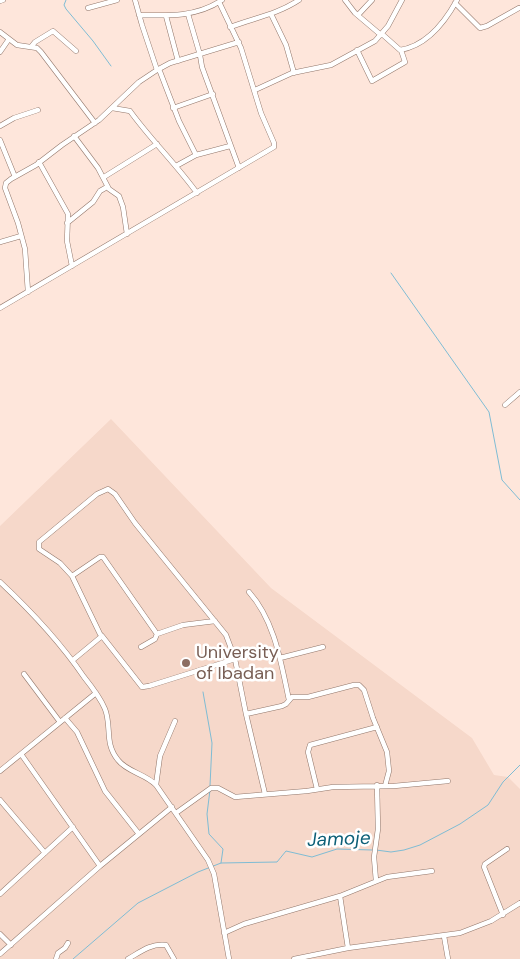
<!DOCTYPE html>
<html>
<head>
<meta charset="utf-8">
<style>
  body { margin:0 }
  canvas { display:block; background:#fee6db }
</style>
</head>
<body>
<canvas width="520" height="959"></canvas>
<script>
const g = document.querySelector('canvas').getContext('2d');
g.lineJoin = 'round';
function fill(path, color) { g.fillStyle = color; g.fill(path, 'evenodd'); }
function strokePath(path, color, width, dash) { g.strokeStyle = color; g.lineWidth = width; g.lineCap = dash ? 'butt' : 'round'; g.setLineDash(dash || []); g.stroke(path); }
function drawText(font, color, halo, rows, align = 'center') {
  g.font = font + ' "DM Sans",sans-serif'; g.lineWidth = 5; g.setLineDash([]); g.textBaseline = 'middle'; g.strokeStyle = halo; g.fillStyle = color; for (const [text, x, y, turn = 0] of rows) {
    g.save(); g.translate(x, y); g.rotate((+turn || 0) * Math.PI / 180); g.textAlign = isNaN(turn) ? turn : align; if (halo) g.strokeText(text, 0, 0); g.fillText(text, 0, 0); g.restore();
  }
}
fill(new Path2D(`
  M 111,419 L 271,588 L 472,738 L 494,775 L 508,777 L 520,789 L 520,959 L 0,959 L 0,526 Z`), '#f6d8ca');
strokePath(new Path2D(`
  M 66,0 L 64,5 L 66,9 L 93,41 L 111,66
  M 391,273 L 489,412 L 502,480 L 520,500
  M 203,692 L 212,743 L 210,786
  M 210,790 L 207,814 L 209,834 L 223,849 L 221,863
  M 376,850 L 391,852 L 404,850 L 420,845 L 460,824 L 488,805 L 503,782 L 520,765
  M 73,959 L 138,903 L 198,872 L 221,863 L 277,862 L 286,851 L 312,857 L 337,849 L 372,850`), '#7fbcd4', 1);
const minor = new Path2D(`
  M 135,0 L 142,25 L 157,70
  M 345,0 L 355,13 L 381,35
  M 0,1 L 3,0
  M 455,3 L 480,28 L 487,26 L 519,8
  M 88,8 L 117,0
  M 188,14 L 200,55 L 202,67 L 239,168
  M 271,14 L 286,45 L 294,73
  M 139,15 C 169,16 197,17 222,0
  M 358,15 L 372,0
  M 166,16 L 178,61
  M 230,27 C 254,18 278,14 299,0
  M 0,32 L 17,45 L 37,48 L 41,52 L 95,123
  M 382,34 L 400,50 C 426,46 445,22 457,0
  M 31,47 L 35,42 L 53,31 L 76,51
  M 357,50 L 372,81 L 405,62 L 401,50
  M 0,52 L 9,39
  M 159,69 L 179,121 L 196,155
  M 255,90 L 292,73 L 331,65 L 375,41 L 388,26 L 402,0
  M 112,108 L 130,111 C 151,140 176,164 197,193
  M 173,108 L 213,94
  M 0,126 L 14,118 L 38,110
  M 74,136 L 98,168 L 109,189 L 119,196 L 123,207 L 127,234
  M 0,140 L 15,177
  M 39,162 L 68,214 L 67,241 L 72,266
  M 176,166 L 196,155 L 230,146
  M 104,177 L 157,144
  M 67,223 L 93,202 L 100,191 L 107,187
  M 0,242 L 21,236
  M 28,292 L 25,249 L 18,223 L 5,188 L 6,183 L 11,179 L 36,165 L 62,145 L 99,120 L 139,82 L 157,70 L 170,63 L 239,42
  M 0,308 L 274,147 L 274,143 L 261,113 L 241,48 L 219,2
  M 505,405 L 520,392
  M 72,576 L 100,557 L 103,557 L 157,634 L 155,639 L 141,647
  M 0,582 C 31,611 60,642 84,677 C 92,687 100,697 105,709 C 112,727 104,743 118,760 C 127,772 146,774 156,785 L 208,860 L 214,874 L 229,959
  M 249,592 C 275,621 281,663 289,700
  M 157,634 L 183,625 L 215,621
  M 102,636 L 142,687 L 149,686 L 235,659
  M 280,658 L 323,647
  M 73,660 L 102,636 L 100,634 L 72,576 L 60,563 L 39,549 L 39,542 L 97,494 L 108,489 L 115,494 L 135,523 L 226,635 L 235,659 L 246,714 L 265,794
  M 24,674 L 60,722
  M 246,714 L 282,706 L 286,704 L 292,697 L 308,697 L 354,685 L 359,685 L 364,690 L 373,718 L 387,752 L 389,771 L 385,786
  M 65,718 L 77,732 L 105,791 L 139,834
  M 0,771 L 96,693
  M 156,785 L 160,756 L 175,721
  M 317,789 L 308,752 L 310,745 L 377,727
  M 0,800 L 45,853
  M 176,813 L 211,788 L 218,788 L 235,797 L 307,791 L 333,787 L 394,786 L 448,781
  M 100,866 L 172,807
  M 376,881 L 374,857 L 378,829 L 377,785
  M 0,894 L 73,827
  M 340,896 L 348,948
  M 503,915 L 484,867 L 485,864 L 507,849
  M 224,933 L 244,924 L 340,896 L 387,877 L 432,871
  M 0,934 L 11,945
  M 444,936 L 448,959
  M 0,954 L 100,866 L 21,754
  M 56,959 L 58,953 L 65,948 L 68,943
  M 128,959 C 140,952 151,943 166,945 L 174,959
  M 294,959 L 348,948 L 460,933 L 491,921 L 520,903`);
strokePath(minor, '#92776b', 5.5);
strokePath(minor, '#fff', 4.5);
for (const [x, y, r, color] of [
  [186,663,5,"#8d6e63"]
]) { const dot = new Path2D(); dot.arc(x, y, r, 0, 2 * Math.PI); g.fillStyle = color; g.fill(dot); strokePath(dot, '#fff', 2); }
drawText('18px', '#785e54', '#fff', [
  ["University",196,653],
  ["of Ibadan",196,674]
], 'left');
drawText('italic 19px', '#0c5f77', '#fff', [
  ["Jamoje",339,840,-2]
]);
</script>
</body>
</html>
